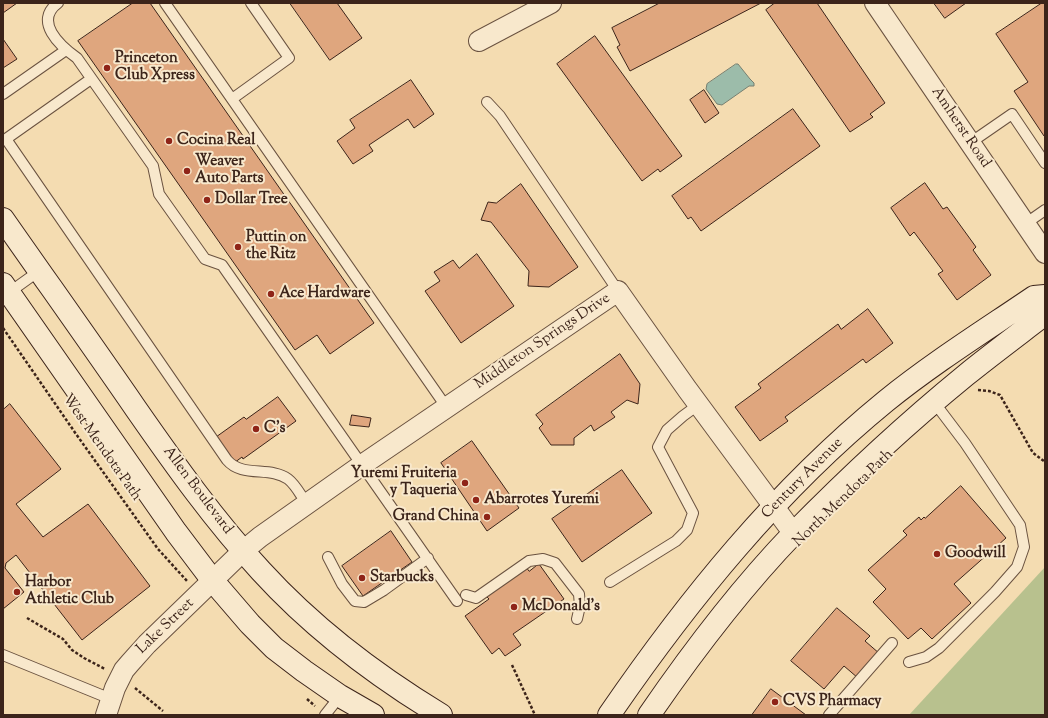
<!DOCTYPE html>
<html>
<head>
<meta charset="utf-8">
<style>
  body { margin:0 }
  #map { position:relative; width:1048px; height:718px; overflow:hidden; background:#f4dcb1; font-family:"Sorts Mill Goudy",serif }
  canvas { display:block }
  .frame { position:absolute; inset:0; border:4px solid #3c241a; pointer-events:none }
</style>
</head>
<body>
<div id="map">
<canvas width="1048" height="718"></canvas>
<div class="frame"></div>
</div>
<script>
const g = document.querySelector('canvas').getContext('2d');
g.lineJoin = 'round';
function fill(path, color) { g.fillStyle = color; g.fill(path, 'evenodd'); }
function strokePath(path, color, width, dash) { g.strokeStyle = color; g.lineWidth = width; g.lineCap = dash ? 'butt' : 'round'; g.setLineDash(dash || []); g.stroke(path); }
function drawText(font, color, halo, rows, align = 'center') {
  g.font = font + ' "Sorts Mill Goudy",serif'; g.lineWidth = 4; g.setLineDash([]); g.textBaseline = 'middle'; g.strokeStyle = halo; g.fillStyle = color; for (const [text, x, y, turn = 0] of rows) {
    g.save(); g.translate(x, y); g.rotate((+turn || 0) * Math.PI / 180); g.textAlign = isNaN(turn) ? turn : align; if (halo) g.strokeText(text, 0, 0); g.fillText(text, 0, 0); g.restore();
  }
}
fill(new Path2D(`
  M 1045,567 L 1045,715 L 909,715 Z`), '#b8c18e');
const water = new Path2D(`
  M 736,64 L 738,64 L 750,79 L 754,83 L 754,86 L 749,86 L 722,105 L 717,104 L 706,89 L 707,84 Z`);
fill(water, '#9cbcaa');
strokePath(water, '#767f70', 1);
const building = new Path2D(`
  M 3,3 L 17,3 L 3,13 Z
  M 133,3 L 150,3 L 374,323 L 330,354 L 317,335 L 295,350 L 78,41 Z
  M 290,3 L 337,3 L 362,38 L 330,60 Z
  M 660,3 L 761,3 L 630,71 L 617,47 L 620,45 L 612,28 Z
  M 775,3 L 817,3 L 885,103 L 870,114 L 873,117 L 850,132 L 766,10 Z
  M 934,3 L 966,3 L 945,18 Z
  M 1042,3 L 1045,3 L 1045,135 L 1044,136 L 1014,91 L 1028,82 L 996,34 Z
  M 595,36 L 682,156 L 660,172 L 658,169 L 642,181 L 557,64 Z
  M 3,39 L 17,59 L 3,68 Z
  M 411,80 L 434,114 L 414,128 L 408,119 L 369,145 L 373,151 L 353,164 L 337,141 L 355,128 L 350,120 Z
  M 704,90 L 719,113 L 705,123 L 690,100 Z
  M 793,109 L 820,146 L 701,231 L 691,217 L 688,219 L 672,196 Z
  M 925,183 L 943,209 L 947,207 L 976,247 L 973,250 L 991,275 L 957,300 L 938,274 L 943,271 L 914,232 L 910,236 L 891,208 Z
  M 521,184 L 578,267 L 549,287 L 528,286 L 529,271 L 491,222 L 481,220 L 488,202 L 496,203 Z
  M 477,254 L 514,306 L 461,343 L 425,291 L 440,281 L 434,272 L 453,260 L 459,268 Z
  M 868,309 L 893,343 L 866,363 L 863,359 L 785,417 L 788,421 L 760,441 L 735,407 L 761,388 L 758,384 L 838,324 L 841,329 Z
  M 620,354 L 640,384 L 638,404 L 627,400 L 611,412 L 615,417 L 594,431 L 591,425 L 574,438 L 574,445 L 551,445 L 539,428 L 543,424 L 536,415 Z
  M 278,397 L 296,421 L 243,459 L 242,457 L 234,463 L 216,437 L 244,417 L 246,419 Z
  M 10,404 L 61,469 L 16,504 L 43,537 L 88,504 L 150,586 L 82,640 L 16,555 L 6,563 L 5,568 L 24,592 L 3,609 L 3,410 Z
  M 352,415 L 371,418 L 369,427 L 350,425 Z
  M 472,441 L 519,508 L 487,531 L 441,463 Z
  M 622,470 L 652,513 L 582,562 L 552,519 Z
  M 961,486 L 1006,538 L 954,584 L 971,603 L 932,639 L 921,628 L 908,639 L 873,602 L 886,589 L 868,570 L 907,535 L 903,531 L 919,517 L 921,520 L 924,517 L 925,518 Z
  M 391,531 L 412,562 L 363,596 L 342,566 Z
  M 539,564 L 564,599 L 513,634 L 521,645 L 505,656 L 499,648 L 492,654 L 465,616 L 489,599 L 485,595 L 525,566 L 529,571 Z
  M 837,608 L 870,636 L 865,641 L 880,654 L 858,678 L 844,666 L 824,689 L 791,661 Z
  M 771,689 L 806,715 L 752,715 Z`);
fill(building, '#dfa67e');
strokePath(building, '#3c241a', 1);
const lane = new Path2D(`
  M 58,3 C 33,21 60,46 77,58 L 153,166 L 159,194 L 205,259 L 222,265 L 457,601
  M 165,3 L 447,408
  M 91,79 L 6,139 L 227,460 C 242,478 270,466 288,479 C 296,485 301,496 307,504
  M 3,94 L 66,50
  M 232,99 L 289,58 L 251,3
  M 487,102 L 500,116 L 618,291
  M 970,143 L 1012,114 L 1045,163
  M 1025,224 L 1045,210
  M 7,294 L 39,271
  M 328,557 L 342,584 L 355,601 L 364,602 L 384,590 L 428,558
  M 610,582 L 676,541 L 687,530 L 693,513 L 658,447 L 667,430 L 683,416 L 698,405
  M 466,595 L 476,598 L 529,561 L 543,559 L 555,563 L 579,594 L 580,606 L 577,619
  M 3,655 L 111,699
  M 909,662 L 926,657 L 939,648 L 995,592 L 1017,567 L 1024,547 L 1020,525 L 965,443 L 934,402
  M 325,715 L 340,696
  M 829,715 L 892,643`);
const street = new Path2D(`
  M 875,3 L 1045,253
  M 479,41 L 551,3
  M 106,715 L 115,688 L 124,670 L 130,663 L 147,644 L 243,551 L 260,537 L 362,465 L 618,291 L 687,389 L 794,534`);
const secondary = new Path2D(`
  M 3,219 C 47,282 92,345 136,409 C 175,465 214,520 261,571 C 313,628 375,675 441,715
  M 3,284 L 176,532 L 213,581 L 250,624 L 274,648 L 304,671 L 340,696 L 373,715
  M 609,715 C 688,600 777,490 886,401 C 933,363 984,331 1034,297 L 1045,296
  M 649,715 C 693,651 740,589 794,533 C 849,477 906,424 966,375 C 992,354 1019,334 1045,314`);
strokePath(lane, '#6a5240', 12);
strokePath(street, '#6a5240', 22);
strokePath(secondary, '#3c241a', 24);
strokePath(new Path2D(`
  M 3,328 L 76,434 L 158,549 L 187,581
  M 978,390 L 989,391 L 1000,395 L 1033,453 L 1045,462
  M 27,618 L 63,639 L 72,650 L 84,658 L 105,669
  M 512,665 L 535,715
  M 135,688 L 163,711
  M 307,699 L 315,706`), '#3c241a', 2.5, [3, 2]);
strokePath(lane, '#f8e8cc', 10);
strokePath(street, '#f8e8cc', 20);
strokePath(secondary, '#f8e8cc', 22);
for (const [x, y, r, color] of [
  [107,68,4,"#8f2418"],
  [169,141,4,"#8f2418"],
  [187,171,4,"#8f2418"],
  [207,200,4,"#8f2418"],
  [238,247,4,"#8f2418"],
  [271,294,4,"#8f2418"],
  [256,429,4,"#8f2418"],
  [465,483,4,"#8f2418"],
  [476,500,4,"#8f2418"],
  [487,517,4,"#8f2418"],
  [937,554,4,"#8f2418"],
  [362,578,4,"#8f2418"],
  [17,592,4,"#8f2418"],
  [514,607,4,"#8f2418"],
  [775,702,4,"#8f2418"]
]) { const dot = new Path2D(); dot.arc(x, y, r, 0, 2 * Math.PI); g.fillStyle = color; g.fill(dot); strokePath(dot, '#f8e8cc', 1.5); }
drawText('bold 15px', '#3c241a', '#f8e8cc', [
  ["Princeton",115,59],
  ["Club Xpress",115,76],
  ["Cocina Real",177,141],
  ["Weaver",195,162],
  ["Auto Parts",195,179],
  ["Dollar Tree",215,200],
  ["Puttin on",246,238],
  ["the Ritz",246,255],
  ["Ace Hardware",279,294],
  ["C's",264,429],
  ["Yuremi Fruiteria",457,474,"right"],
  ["y Taqueria",457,491,"right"],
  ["Abarrotes Yuremi",484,500],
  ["Grand China",479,517,"right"],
  ["Goodwill",945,554],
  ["Starbucks",370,578],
  ["Harbor",25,583],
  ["Athletic Club",25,600],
  ["McDonald's",522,607],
  ["CVS Pharmacy",783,702]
], 'left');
drawText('15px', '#3c241a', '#f8e8cc', [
  ["Amherst Road",960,128,56],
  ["Middleton Springs Drive",543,342,-34],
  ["West Mendota Path",101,448,55],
  ["Century Avenue",803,479,-45],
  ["Allen Boulevard",197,491,53],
  ["North Mendota Path",844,499,-44],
  ["Lake Street",166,627,-44]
]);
</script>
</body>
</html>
